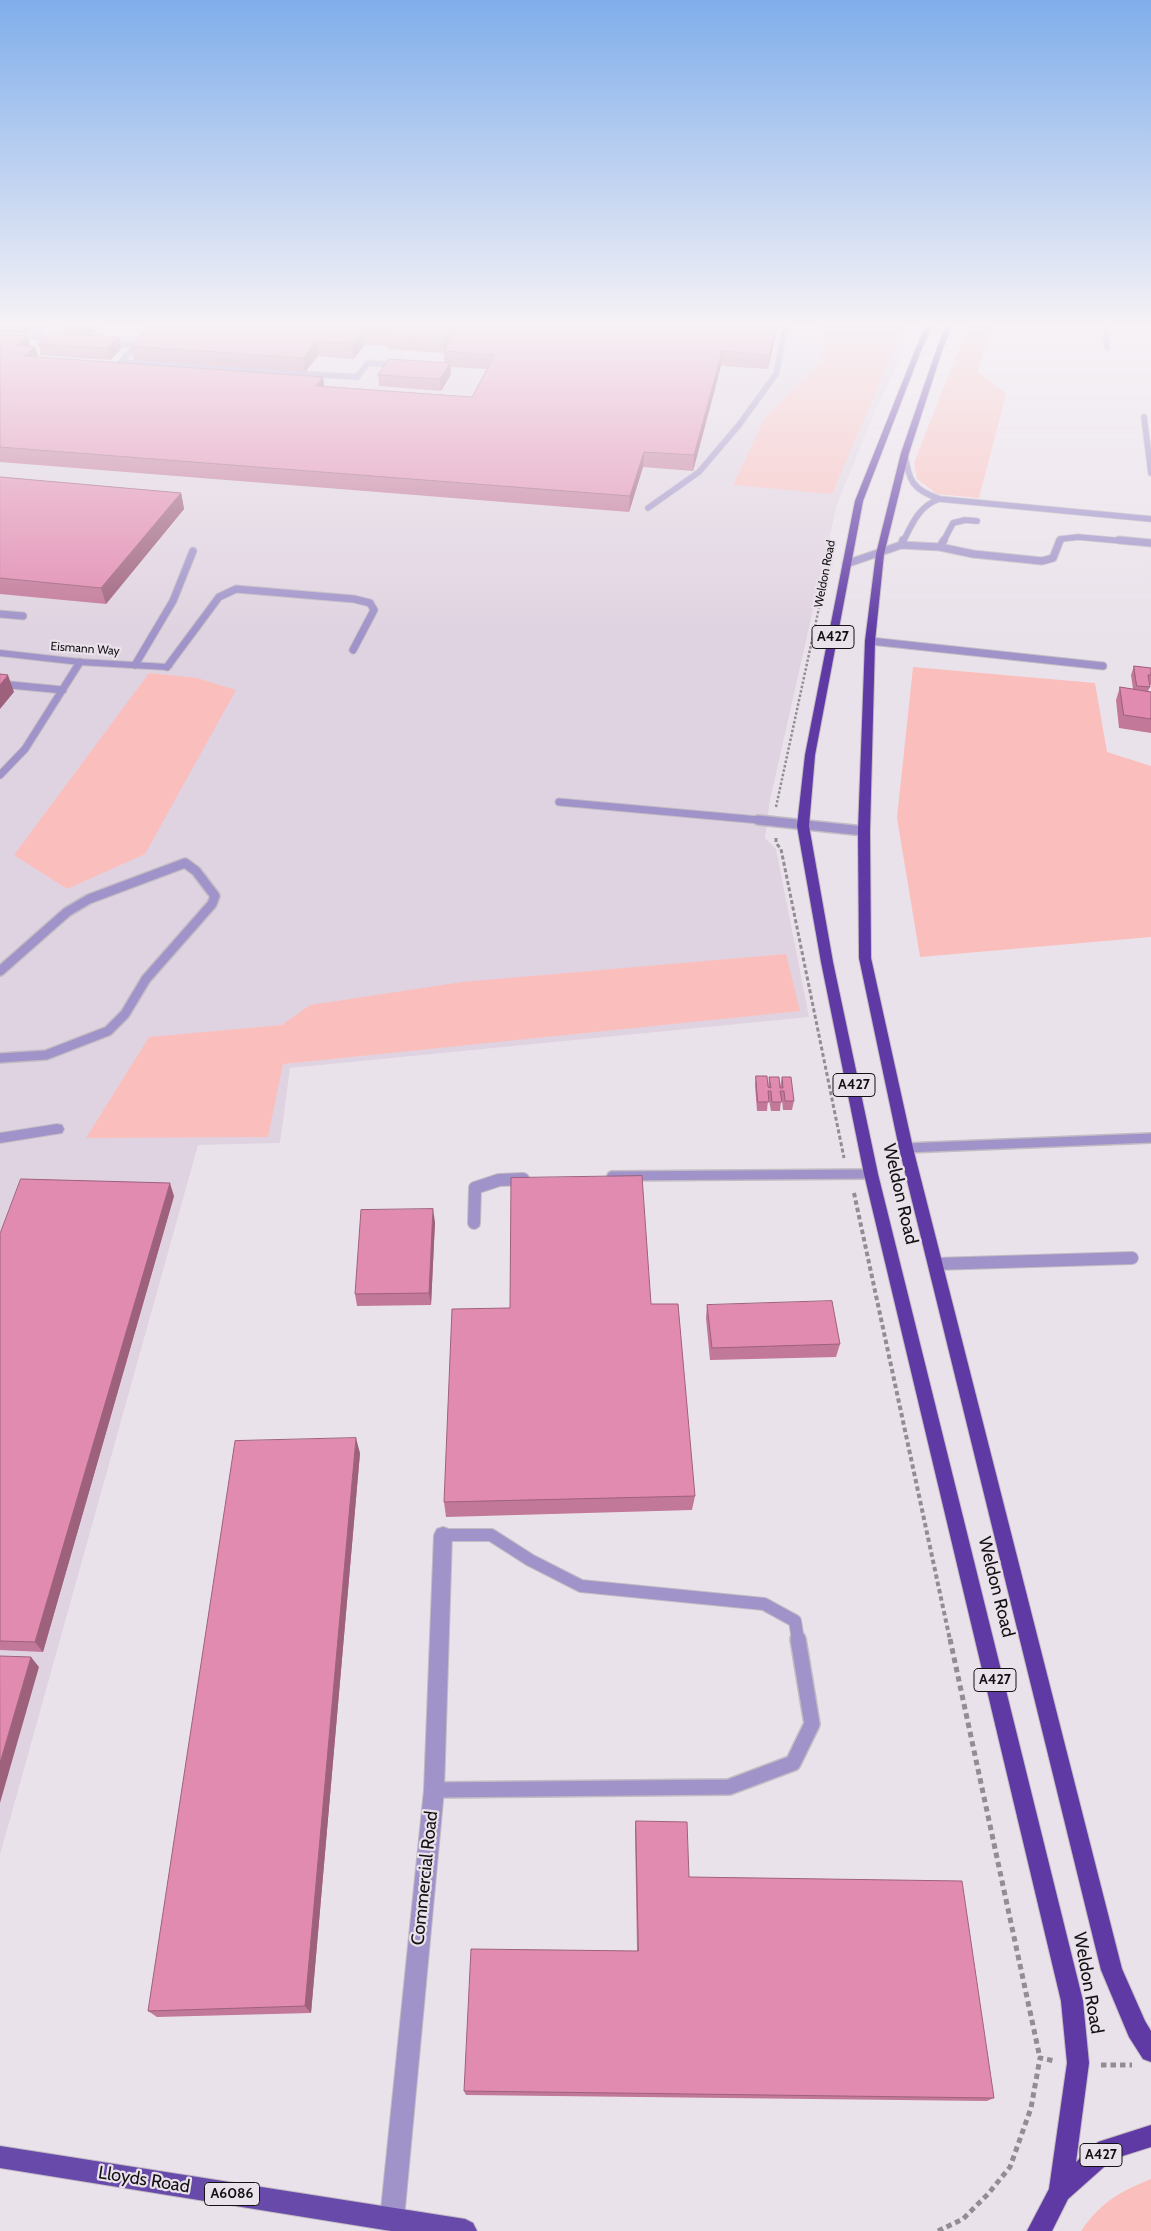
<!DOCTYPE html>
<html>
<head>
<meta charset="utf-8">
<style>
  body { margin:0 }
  canvas { display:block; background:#eae2ea }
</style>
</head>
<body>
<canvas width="1151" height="2231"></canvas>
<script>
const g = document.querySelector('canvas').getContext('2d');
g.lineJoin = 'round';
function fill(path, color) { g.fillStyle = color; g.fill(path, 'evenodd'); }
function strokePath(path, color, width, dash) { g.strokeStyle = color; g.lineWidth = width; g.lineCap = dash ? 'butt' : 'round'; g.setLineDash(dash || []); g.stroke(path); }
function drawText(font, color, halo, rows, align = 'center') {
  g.font = font + ' Cabin,sans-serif'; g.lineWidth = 4.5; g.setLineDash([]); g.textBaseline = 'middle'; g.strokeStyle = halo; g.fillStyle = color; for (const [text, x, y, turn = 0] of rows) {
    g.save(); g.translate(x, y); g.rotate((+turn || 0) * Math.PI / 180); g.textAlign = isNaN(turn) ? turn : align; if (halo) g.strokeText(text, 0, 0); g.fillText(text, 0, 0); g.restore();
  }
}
fill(new Path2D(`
  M 0,323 L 908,323 L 904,337 L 903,353 L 877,407 L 837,504 L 770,800 L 765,838 L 776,849 L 809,1017 L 290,1068 L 280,1143 L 198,1145 L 0,1855 Z`), '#e0d3e1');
fill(new Path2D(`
  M 824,323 L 905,323 L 832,494 L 733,485 L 766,416 L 821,362 Z
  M 969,323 L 994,323 L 977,371 L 1006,394 L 979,498 L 937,494 L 917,479 L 914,463 Z
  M 913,667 L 1095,683 L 1107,752 L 1151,766 L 1151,937 L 920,957 L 897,818 Z
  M 149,673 L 197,678 L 236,690 L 145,854 L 67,889 L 14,855 Z
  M 786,954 L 800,1011 L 283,1064 L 268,1137 L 86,1138 L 149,1037 L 282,1025 L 310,1005 L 462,982 Z
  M 1151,2179 L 1151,2231 L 1081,2231 C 1101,2202 1119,2192 1151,2179 Z`), '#fabfbd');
const serviceFar4 = new Path2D(`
  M 49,323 L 34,337 L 58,339
  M 1105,323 L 1107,347
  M 107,343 L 136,345 L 121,362 L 357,377 L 368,363 L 397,365
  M 1144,417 L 1151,473
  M 905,453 C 908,481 913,490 940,499 L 1151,519
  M 648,508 L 699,472 L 739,425 L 776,374 L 786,323
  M 903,542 C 912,524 919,506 939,499
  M 943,542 L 953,523 L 965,520 L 977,521
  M 1060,542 L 1061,539 L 1078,537 L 1134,542`);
const serviceFar3 = new Path2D(`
  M 1119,540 L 1151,543
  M 901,545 L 903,540
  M 940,547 L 944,540
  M 846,564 L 901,545 L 940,547 L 973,554 L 1042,561 L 1053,558 L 1060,540
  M 0,614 L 23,616
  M 870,641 L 1103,666
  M 135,665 L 173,601 L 193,551
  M 167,667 L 219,597 L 236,589 L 354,599 L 370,603 L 374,610 L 353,650
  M 0,684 L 63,690
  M 0,775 L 25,749 L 80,662
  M 559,802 L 770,821`);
const serviceFar2 = new Path2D(`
  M 758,820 L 864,831
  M 0,971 L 67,912 L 89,899 L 185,863 L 196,871 L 215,896 L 212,904 L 146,979 L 125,1014 L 108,1031 L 46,1055 L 0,1058
  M 906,1148 L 1151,1138
  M 612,1176 L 871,1174
  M 510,1180 L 523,1179`);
const serviceFar1 = new Path2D(`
  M 474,1223 L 475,1188 L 499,1180 L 523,1179
  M 935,1264 L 1132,1258
  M 443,1535 L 491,1535 L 530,1560 L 581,1586 L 764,1604 L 795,1621 L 798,1640`);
const service = new Path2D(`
  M 434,1790 L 729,1787 L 793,1763 L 812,1724 L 798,1639`);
const minor = new Path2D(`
  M 0,650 L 80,659 L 167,664 L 172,667 L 167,670 L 80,665 L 0,656 Z
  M 57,1124 L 62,1125 L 64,1129 L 62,1133 L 0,1143 L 0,1133 Z
  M 443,1527 L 449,1529 L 452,1535 L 444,1790 L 404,2219 L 400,2227 L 392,2231 L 384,2227 L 380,2219 L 424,1790 L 434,1535 L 437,1529 Z`);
const primary = new Path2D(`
  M 0,2146 L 465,2219 L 473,2223 L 477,2231 L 391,2231 L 0,2168 Z`);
const trunk = new Path2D(`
  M 927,323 L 934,323 L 922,348 L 863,501 L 815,755 L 809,826 L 833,962 L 878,1174 L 1083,2001 L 1089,2063 L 1076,2162 L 1098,2142 L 1151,2125 L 1151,2147 L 1113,2159 L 1068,2199 L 1052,2231 L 1027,2231 L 1049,2189 L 1067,2063 L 1061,2001 L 864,1174 L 821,962 L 797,826 L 805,755 L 855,501 L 916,348 Z
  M 947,323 L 954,323 L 943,348 L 909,453 L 884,554 L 875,641 L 870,831 L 871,958 L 913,1148 L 1122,1969 L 1145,2021 L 1151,2031 L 1151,2062 L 1143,2059 L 1129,2037 L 1101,1970 L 899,1148 L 859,958 L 858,831 L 865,641 L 876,554 L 901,453 L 937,348 Z`);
strokePath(serviceFar4, '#c3bcc3', 7);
strokePath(serviceFar3, '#c3bcc3', 9);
strokePath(serviceFar2, '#c3bcc3', 12);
strokePath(serviceFar1, '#c3bcc3', 14);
strokePath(service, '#c3bcc3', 18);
strokePath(minor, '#c3bcc3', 2);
strokePath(primary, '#c3bcc3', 2);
strokePath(trunk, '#c3bcc3', 2);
strokePath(new Path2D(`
  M 776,807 L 831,552`), '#938d93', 2.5, [2.5, 2]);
strokePath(new Path2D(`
  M 776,838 L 776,843 L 781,849 L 844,1158`), '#938d93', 3, [4, 2.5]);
strokePath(new Path2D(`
  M 854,1193 L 950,1640`), '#938d93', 4, [4.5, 3]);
strokePath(new Path2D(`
  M 950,1639 L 1040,2058
  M 1101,2065 L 1132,2065
  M 938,2231 L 963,2219 L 988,2194 L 1010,2167 L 1031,2108 L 1040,2058 L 1055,2061`), '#938d93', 5, [5.5, 4]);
strokePath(serviceFar4, '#9f93c9', 5.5);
strokePath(serviceFar3, '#9f93c9', 7);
strokePath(serviceFar2, '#9f93c9', 9);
strokePath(serviceFar1, '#9f93c9', 12);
strokePath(service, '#9f93c9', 15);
fill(minor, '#9f93c9');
fill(primary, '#684aab');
fill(trunk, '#5f3aa4');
fill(new Path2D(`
  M 0,324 L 40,324 L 28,334 L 0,332 Z
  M 59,324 L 103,324 L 90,336 L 119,337 L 121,349 L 110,360 L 41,355 L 38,344 L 66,334 L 64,327 L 60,327 Z
  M 153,324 L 778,324 L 768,369 L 721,366 L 693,471 L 643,467 L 629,512 L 0,462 L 0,334 L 31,346 L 35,347 L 38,357 L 323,377 L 324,386 L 472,397 L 487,369 L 450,367 L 451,374 L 441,391 L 379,386 L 378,375 L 444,362 L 444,353 L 388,349 L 388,346 L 364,345 L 354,359 L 318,356 L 305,372 L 134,360 L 130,346 Z
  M 0,477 L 181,493 L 184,509 L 106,604 L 0,594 Z
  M 1134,666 L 1151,668 L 1151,685 L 1149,684 L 1150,687 L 1148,691 L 1151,692 L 1151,733 L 1119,728 L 1116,700 L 1120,687 L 1133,689 L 1131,675 Z
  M 756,1076 L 768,1087 L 769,1077 L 780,1086 L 782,1077 L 794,1101 L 792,1110 L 783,1110 L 782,1100 L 781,1100 L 780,1111 L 771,1111 L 769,1100 L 768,1100 L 767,1111 L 757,1111 L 755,1085 Z
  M 174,1196 L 43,1652 L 0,1650 L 0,1234 Z
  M 435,1222 L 431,1305 L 357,1306 L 355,1294 Z
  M 651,1304 L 695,1496 L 692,1510 L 446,1517 L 444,1502 L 510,1308 Z
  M 707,1305 L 840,1344 L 836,1357 L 710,1360 L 706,1318 Z
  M 360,1453 L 311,2013 L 157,2017 L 148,2011 Z
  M 636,1821 L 689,1877 L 994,2098 L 987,2101 L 466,2095 L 464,2091 L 637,1951 L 635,1829 Z`), '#c27898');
fill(new Path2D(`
  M 25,324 L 40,324 L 28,334 Z
  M 85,324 L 103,324 L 88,337 Z
  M 776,324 L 778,324 L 768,369 L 770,355 Z
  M 450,327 L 451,342 L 444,352 L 443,339 Z
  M 363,330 L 364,345 L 354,359 L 352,344 Z
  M 28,336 L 31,350 L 35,347 L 39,361 L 29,371 L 17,345 Z
  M 119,337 L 121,349 L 110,360 L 107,348 Z
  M 316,342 L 318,356 L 305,372 L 303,358 Z
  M 722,351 L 721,366 L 693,471 L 694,455 Z
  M 450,363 L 451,374 L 441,391 L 440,379 Z
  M 323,377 L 325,392 L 316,386 Z
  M 644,452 L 643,467 L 629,512 L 630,496 Z
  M 181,493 L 184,509 L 106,604 L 101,588 Z
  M 8,675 L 14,692 L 0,709 L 0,685 Z
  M 170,1183 L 174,1196 L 43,1652 L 35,1642 Z
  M 433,1209 L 435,1222 L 431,1305 L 429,1293 Z
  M 356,1438 L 360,1453 L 311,2013 L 305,2006 Z
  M 31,1657 L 39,1667 L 0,1803 L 0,1763 Z`), '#9e617c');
const building = new Path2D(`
  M 153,324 L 776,324 L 770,355 L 722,351 L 694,455 L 644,452 L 630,496 L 0,447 L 0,334 L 28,336 L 17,345 L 35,347 L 24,356 L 323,377 L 316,386 L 472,397 L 495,355 L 444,351 L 458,328 L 450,327 L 443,339 L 387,335 L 389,332 L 363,330 L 352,344 L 316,342 L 303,358 L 130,346 Z
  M 50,333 L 119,337 L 107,348 L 38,344 Z
  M 389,359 L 450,363 L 440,379 L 378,375 Z
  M 0,477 L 181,493 L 101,588 L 0,578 Z
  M 1134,666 L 1151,668 L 1151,675 L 1148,675 L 1150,687 L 1137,686 Z
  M 0,674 L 8,675 L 0,685 Z
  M 1120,687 L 1151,692 L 1151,719 L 1124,715 Z
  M 756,1076 L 767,1076 L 768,1087 L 771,1088 L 769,1077 L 779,1077 L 780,1088 L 783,1088 L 782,1077 L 791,1077 L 794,1101 L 785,1101 L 784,1091 L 780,1091 L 782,1102 L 772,1102 L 771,1091 L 768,1091 L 769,1102 L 758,1102 Z
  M 642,1176 L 651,1304 L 678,1304 L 695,1496 L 444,1502 L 452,1309 L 510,1308 L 511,1178 Z
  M 21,1179 L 170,1183 L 35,1642 L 0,1641 L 0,1234 Z
  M 433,1209 L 429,1293 L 355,1294 L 361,1210 Z
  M 832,1301 L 840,1344 L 712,1348 L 707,1305 Z
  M 356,1438 L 305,2006 L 148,2011 L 235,1441 Z
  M 0,1656 L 31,1657 L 0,1763 Z
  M 636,1821 L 687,1822 L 689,1877 L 962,1881 L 994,2098 L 464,2091 L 471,1949 L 638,1951 Z`);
fill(building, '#e28bb1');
strokePath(building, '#9e617c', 1);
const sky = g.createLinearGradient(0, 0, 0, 636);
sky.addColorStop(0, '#80aeeb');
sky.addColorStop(0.51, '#f6f2f6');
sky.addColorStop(1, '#f6f2f600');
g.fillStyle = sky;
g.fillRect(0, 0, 1151, 636);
drawText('12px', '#131114', '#eae2ea', [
  ["Weldon Road",825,574,-79],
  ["Eismann Way",85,649,4]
]);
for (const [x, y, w] of [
  [833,637,42],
  [854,1085,42],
  [995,1680,42],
  [1101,2155,42],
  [232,2194,55]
]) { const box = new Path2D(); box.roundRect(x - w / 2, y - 11.5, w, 23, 4); g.fillStyle = '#eae2ea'; g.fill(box); strokePath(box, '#131114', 1); }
drawText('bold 14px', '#131114', null, [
  ["A427",833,637],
  ["A427",854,1085],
  ["A427",995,1680],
  ["A427",1101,2155],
  ["A6086",232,2194]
]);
drawText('18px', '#131114', '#eae2ea', [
  ["Weldon Road",900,1194,77],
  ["Weldon Road",996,1587,76],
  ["Commercial Road",425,1878,-84],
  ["Weldon Road",1088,1983,80],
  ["Lloyds Road",144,2180,9]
]);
</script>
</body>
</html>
